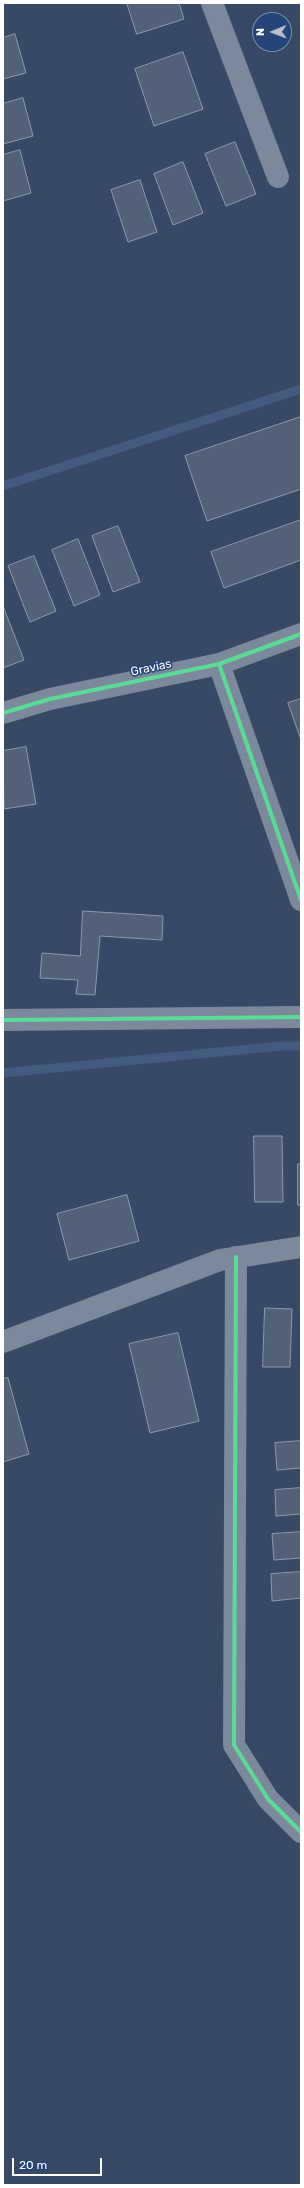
<!DOCTYPE html>
<html>
<head>
<meta charset="utf-8">
<style>
  body { margin:0 }
  #map { position:relative; width:304px; height:2188px; overflow:hidden; background:#384966; font-family:Rubik,sans-serif }
  canvas { display:block }
  .frame { position:absolute; inset:0; border:4px solid #fff; pointer-events:none }
  .north { position:absolute; left:252px; top:12px; width:40px; height:40px; box-sizing:border-box; background:#254579; border:1px solid #7c8faf; border-radius:50%; rotate:269deg; font-size:11px; font-weight:700; line-height:16px; text-align:center; color:#fff }
  .north::after { content:''; display:block; margin:auto; width:14px; height:18px; background:#b9bfc9; clip-path:polygon(50% 0,100% 100%,50% 72%,0 100%) }
  .scale { position:absolute; left:12px; top:2158px; width:90px; height:18px; box-sizing:border-box; border:2px solid #fff; border-top:0; padding-left:5px; font-size:12px; line-height:14px; white-space:nowrap; color:#fff; -webkit-text-stroke:3px #254579; paint-order:stroke }
</style>
</head>
<body>
<div id="map">
<canvas width="304" height="2188"></canvas>
<div class="frame"></div>
<div class="north">N</div>
<div class="scale">20 m</div>
</div>
<script>
const g = document.querySelector('canvas').getContext('2d');
g.lineJoin = 'round';
function strokePath(path, color, width, dash) { g.strokeStyle = color; g.lineWidth = width; g.lineCap = dash ? 'butt' : 'round'; g.setLineDash(dash || []); g.stroke(path); }
function fill(path, color) { g.fillStyle = color; g.fill(path, 'evenodd'); }
function drawText(font, color, halo, rows, align = 'center') {
  g.font = font + ' Rubik,sans-serif'; g.lineWidth = 3; g.setLineDash([]); g.textBaseline = 'middle'; g.strokeStyle = halo; g.fillStyle = color; for (const [text, x, y, turn = 0] of rows) {
    g.save(); g.translate(x, y); g.rotate((+turn || 0) * Math.PI / 180); g.textAlign = isNaN(turn) ? turn : align; if (halo) g.strokeText(text, 0, 0); g.fillText(text, 0, 0); g.restore();
  }
}
strokePath(new Path2D(`
  M 3,486 L 301,389
  M 3,1073 L 281,1046 L 301,1046`), '#435b7f', 9);
const building = new Path2D(`
  M 127,3 L 179,3 L 184,19 L 137,34 Z
  M 15,34 L 26,73 L 3,79 L 3,38 Z
  M 183,52 L 203,109 L 154,126 L 135,69 Z
  M 23,98 L 33,136 L 3,144 L 3,104 Z
  M 235,142 L 256,194 L 226,206 L 205,154 Z
  M 20,150 L 31,193 L 3,201 L 3,155 Z
  M 183,162 L 203,213 L 173,225 L 154,174 Z
  M 140,180 L 157,232 L 128,242 L 111,190 Z
  M 301,417 L 301,489 L 207,521 L 185,456 Z
  M 301,520 L 301,560 L 224,588 L 211,552 Z
  M 118,526 L 140,582 L 113,592 L 92,536 Z
  M 78,539 L 100,595 L 74,606 L 52,550 Z
  M 34,556 L 56,611 L 30,622 L 8,566 Z
  M 3,606 L 24,660 L 3,668 Z
  M 301,699 L 301,740 L 288,703 Z
  M 26,747 L 36,804 L 4,809 L 3,751 Z
  M 83,911 L 163,916 L 162,940 L 100,936 L 95,995 L 76,994 L 78,980 L 40,978 L 42,953 L 80,956 Z
  M 254,1136 L 282,1136 L 283,1202 L 255,1202 Z
  M 298,1164 L 301,1164 L 301,1205 L 298,1205 Z
  M 127,1195 L 139,1241 L 69,1260 L 57,1214 Z
  M 265,1308 L 292,1309 L 290,1367 L 263,1367 Z
  M 178,1333 L 199,1421 L 150,1433 L 129,1344 Z
  M 8,1378 L 29,1454 L 3,1462 L 3,1379 Z
  M 301,1441 L 301,1468 L 277,1470 L 275,1443 Z
  M 301,1488 L 301,1514 L 276,1516 L 275,1490 Z
  M 301,1532 L 301,1558 L 274,1560 L 272,1534 Z
  M 301,1572 L 301,1598 L 272,1601 L 271,1574 Z`);
fill(building, '#536178');
strokePath(building, '#8f9aac', 1);
strokePath(new Path2D(`
  M 212,3 L 278,177
  M 219,664 L 301,900
  M 3,713 L 50,699 L 219,664 L 301,634
  M 3,1020 L 301,1017
  M 236,1257 L 234,1745 L 268,1799 L 301,1832
  M 3,1342 L 220,1260 L 301,1247`), '#7c899d', 22);
strokePath(new Path2D(`
  M 219,664 L 301,900
  M 3,713 L 50,699 L 219,664 L 301,634
  M 3,1020 L 301,1017
  M 236,1257 L 234,1745 L 268,1799 L 301,1832`), '#5adb95', 4);
drawText('12px', '#fff', '#254579', [
  ["Gravias",151,668,-12]
]);
</script>
</body>
</html>
